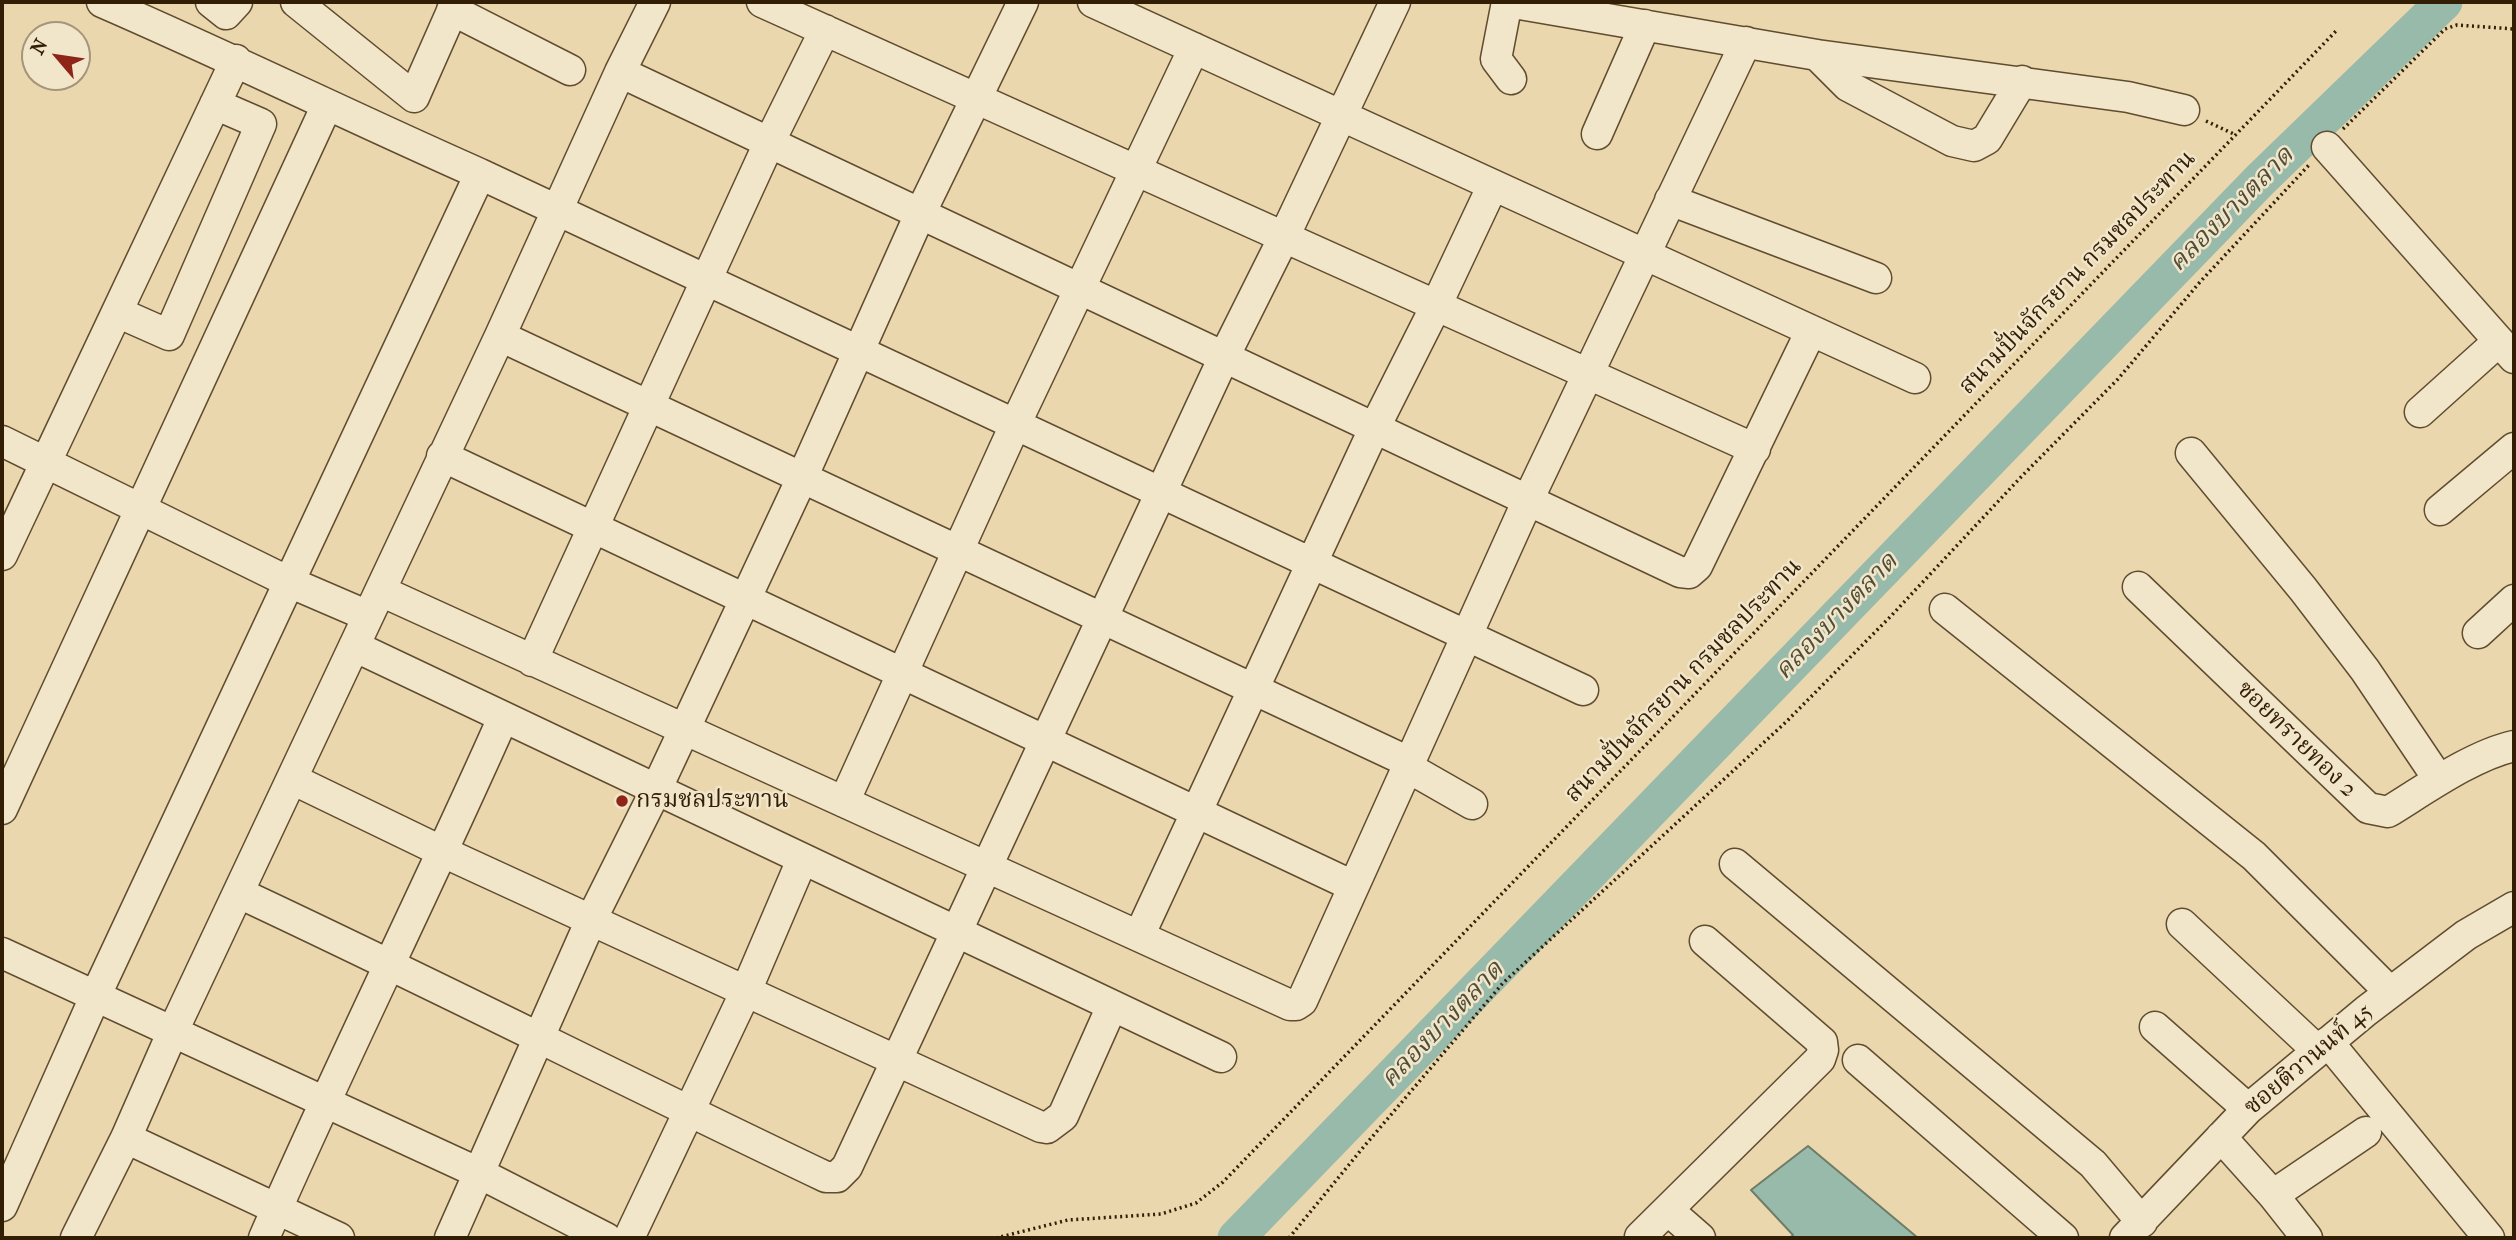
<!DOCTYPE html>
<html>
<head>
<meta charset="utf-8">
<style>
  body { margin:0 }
  #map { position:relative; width:2516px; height:1240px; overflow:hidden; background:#ead7ad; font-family:"IM FELL French Canon",serif }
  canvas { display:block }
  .frame { position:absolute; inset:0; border:4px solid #321e04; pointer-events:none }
  .north { position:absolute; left:21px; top:21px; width:70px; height:70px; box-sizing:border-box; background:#f1e5ca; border:2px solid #a5957b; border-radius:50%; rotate:299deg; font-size:19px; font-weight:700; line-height:28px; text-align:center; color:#321e04 }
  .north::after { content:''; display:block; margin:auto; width:24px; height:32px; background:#8f2418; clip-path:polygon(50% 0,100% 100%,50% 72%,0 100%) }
</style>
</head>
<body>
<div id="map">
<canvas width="2516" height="1240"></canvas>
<div class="frame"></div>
<div class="north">N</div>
</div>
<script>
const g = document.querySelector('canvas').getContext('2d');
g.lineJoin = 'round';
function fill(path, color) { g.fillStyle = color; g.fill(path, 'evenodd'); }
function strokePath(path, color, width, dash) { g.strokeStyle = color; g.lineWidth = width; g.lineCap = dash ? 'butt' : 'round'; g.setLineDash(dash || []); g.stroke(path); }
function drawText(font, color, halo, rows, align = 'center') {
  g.font = font + ' "IM FELL French Canon","Noto Serif Thai",serif'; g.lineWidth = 5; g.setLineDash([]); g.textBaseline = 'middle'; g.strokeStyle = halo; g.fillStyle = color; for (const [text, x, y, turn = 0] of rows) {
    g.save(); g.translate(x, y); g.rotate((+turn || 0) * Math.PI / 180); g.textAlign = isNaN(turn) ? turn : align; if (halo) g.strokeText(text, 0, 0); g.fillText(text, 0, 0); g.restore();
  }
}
const water = new Path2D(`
  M 1808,1146 L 1918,1238 L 1790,1238 L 1793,1235 L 1751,1190 Z`);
fill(water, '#98baab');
strokePath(water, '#6f7c68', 2);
strokePath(new Path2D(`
  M 1236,1238 L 2260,180 L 2444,2`), '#98baab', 37);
const minor = new Path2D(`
  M 102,2 C 229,57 353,118 480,174 L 1583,690
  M 211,2 L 226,14 L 237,2
  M 296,2 L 414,97 L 456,2
  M 762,2 L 1755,449
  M 1093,2 L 1915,378
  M 1507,2 L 1496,59 L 1511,79
  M 1508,2 L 1817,55 L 2128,97 L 2184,110
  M 452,10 L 570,70
  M 1817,55 L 1848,86 L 1952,141 L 1974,146 L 1987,139 L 2022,81
  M 620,72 L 1680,572 L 1689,573 L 1697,566 L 1811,331
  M 1597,134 L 1645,25
  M 2327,147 L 2514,358
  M 1670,200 L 1876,278
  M 117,312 L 169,335 L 261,124 L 215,104
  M 500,336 L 1411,763
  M 2420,412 L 2499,341
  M 2,441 L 289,582 L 368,616
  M 2191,453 L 2303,589 L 2365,670 L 2439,780
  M 442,456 L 1353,886
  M 2440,510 L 2514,448
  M 2,555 L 236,60
  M 2138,587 L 2368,808 L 2388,812 C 2424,790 2473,755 2514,746
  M 381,591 L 1290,1005 L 1296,1005 L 1302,1001 L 1528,500 L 1746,42
  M 1945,609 L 2254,856 L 2390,992
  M 2478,633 L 2514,600
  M 354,646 L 1221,1057
  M 532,661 L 769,143 L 825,30
  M 1409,768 L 1472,804
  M 292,779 L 443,852 L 1041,1127 L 1047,1128 L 1063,1116 L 1112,1006
  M 844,802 L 1015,425 L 1194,48
  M 2,809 L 327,105
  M 1735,864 L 2093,1164 L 2142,1222
  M 239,893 C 436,985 630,1084 826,1177 L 837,1177 L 847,1167 L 1224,357 L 1284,237 L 1395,2
  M 2182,924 L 2318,1051
  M 1139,936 L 1374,429 L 1436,306 L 1493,185
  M 2,953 L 479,1173 L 606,1238
  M 2155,1027 L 2248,1109
  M 2328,1042 L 2489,1238
  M 1858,1060 L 2063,1238
  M 2221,1137 L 2273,1195 L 2307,1238
  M 126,1138 L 339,1238
  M 2273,1195 L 2366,1132
  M 2,1206 L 95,997 L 480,174
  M 1669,1211 L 1700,1238
  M 1640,1237 L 1820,1059 L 1823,1050 L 1822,1042 L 1705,941
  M 76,1238 L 126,1138 L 173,1031 L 500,336 L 620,72 L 655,2
  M 264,1238 C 340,1063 426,892 503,718
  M 450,1238 L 591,920 L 656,790 L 802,478 L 920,214 L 1023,2
  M 629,1238 L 746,991 L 802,860
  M 2125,1238 L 2248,1109 L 2366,1011 L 2466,935 L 2514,907`);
strokePath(minor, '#604c2e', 33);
strokePath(new Path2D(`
  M 2206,121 L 2236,135
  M 2343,129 L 2445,29 L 2457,25 L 2514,29
  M 996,1238 L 1068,1220 L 1161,1214 L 1196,1203 L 1223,1182 L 2336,31
  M 1289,1238 L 1361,1150 L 1503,983 L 1786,722 L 1891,616 L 2021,477 L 2118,379 L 2200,282 L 2309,165`), '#321e04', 3.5, [2, 3.5]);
strokePath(minor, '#f1e5ca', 30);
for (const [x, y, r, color] of [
  [622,801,7,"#8f2418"]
]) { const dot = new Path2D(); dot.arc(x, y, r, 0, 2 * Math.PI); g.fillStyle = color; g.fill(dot); strokePath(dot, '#f1e5ca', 2.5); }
drawText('24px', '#321e04', '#f1e5ca', [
  ["สนามปั่นจักรยาน กรมชลประทาน",2078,273,-46],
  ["สนามปั่นจักรยาน กรมชลประทาน",1684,681,-46],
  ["ซอยทรายทอง 2",2296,740,44],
  ["ซอยติวานนท์ 45",2309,1060,-40]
]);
drawText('24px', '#321e04', '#f1e5ca', [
  ["กรมชลประทาน",636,801]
], 'left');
drawText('italic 26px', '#514d36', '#f1e5ca', [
  ["คลองบางตลาด",2232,210,-45],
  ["คลองบางตลาด",1837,617,-46],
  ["คลองบางตลาด",1443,1025,-46]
]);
</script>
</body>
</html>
